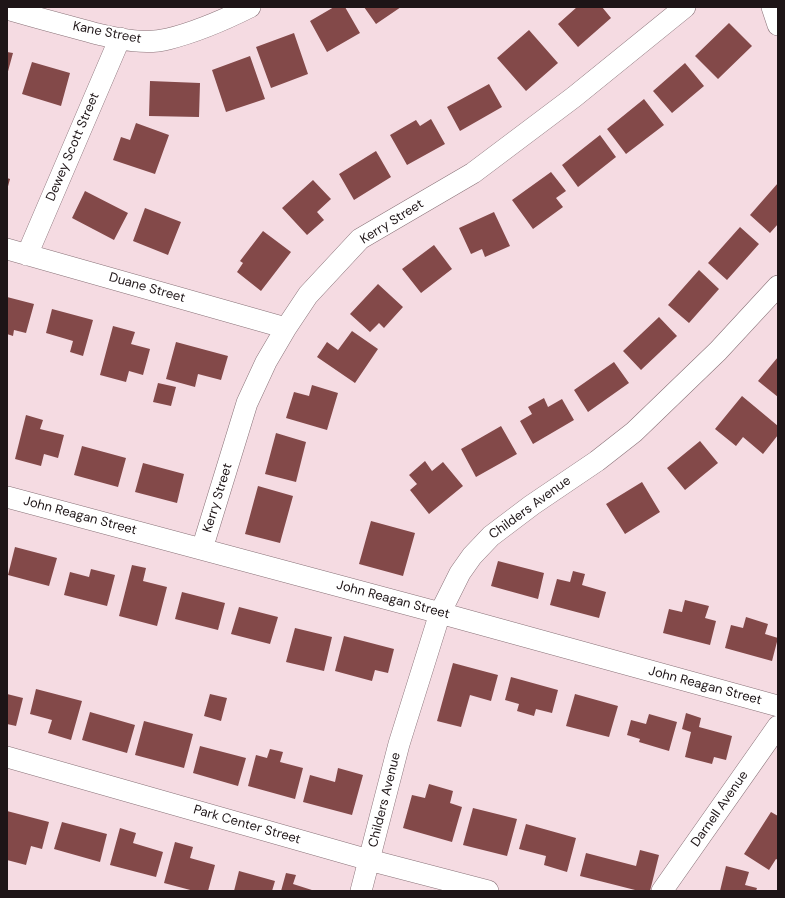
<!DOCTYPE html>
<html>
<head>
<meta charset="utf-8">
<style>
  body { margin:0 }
  #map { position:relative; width:785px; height:898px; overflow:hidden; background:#f5dbe2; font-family:"DM Sans",sans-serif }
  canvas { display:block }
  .frame { position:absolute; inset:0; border:8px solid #1e1517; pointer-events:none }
</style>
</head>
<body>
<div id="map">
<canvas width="785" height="898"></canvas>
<div class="frame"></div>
</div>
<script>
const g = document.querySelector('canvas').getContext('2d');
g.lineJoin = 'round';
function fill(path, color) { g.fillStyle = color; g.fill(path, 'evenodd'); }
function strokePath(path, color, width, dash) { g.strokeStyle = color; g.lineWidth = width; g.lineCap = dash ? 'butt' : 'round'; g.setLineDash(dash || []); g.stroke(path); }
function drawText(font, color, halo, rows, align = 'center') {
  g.font = font + ' "DM Sans",sans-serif'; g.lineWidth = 4; g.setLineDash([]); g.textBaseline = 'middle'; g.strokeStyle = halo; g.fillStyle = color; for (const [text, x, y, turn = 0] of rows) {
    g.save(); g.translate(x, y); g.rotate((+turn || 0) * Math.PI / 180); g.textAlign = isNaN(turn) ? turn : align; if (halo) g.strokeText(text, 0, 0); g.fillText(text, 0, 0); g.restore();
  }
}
fill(new Path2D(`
  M 334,7 L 345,7 L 360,33 L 327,52 L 310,21 Z
  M 364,7 L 401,7 L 376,24 Z
  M 577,7 L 602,7 L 611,18 L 578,47 L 558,24 Z
  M 729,23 L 752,46 L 718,79 L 695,56 Z
  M 529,30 L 558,63 L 526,91 L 497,58 Z
  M 294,33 L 308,74 L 271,88 L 256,47 Z
  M 7,52 L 13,53 L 7,75 Z
  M 250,56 L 265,99 L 226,112 L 212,70 Z
  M 32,62 L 70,73 L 61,106 L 22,94 Z
  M 685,63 L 704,86 L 672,113 L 653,91 Z
  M 150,81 L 200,83 L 199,117 L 149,116 Z
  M 489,84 L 502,107 L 460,131 L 447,107 Z
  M 644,99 L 664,125 L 626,154 L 607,129 Z
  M 431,119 L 445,144 L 407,165 L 390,135 L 416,120 L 420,126 Z
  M 136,123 L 169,135 L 155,174 L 113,160 L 121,137 L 130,140 Z
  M 600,135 L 616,157 L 578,187 L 562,165 Z
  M 376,151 L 391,177 L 354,200 L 339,174 Z
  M 551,172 L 566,191 L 556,198 L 563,207 L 533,229 L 512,200 Z
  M 7,178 L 10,179 L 7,190 Z
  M 313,180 L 331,199 L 317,212 L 324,220 L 307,235 L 282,208 Z
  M 778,183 L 778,224 L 770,233 L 750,215 Z
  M 85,191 L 128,213 L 114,240 L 72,218 Z
  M 145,208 L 181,222 L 168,255 L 133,241 Z
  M 494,212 L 510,246 L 485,257 L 482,249 L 471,254 L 459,228 Z
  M 740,227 L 759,244 L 727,280 L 708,263 Z
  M 263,231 L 291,252 L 261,291 L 237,272 L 243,263 L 240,261 Z
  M 434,245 L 452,269 L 421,293 L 402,269 Z
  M 699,270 L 719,289 L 689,323 L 668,305 Z
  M 378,284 L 403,307 L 384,328 L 379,323 L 370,332 L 350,314 Z
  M 7,297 L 34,304 L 26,333 L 14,330 L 13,336 L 7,334 Z
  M 52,309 L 93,320 L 83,356 L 70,352 L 73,341 L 46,333 Z
  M 659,317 L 677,336 L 641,370 L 623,351 Z
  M 113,326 L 135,332 L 131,344 L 150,349 L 143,375 L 129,371 L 126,382 L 100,375 Z
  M 352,331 L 378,349 L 355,383 L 317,357 L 327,342 L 338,350 Z
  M 176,342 L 228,356 L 221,380 L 198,374 L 195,387 L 166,379 Z
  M 778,357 L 778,397 L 758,381 Z
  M 614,362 L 629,383 L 588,412 L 574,390 Z
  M 158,383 L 176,387 L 171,406 L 153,402 Z
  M 312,385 L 338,393 L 327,430 L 286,418 L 294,392 L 309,396 Z
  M 742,396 L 778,426 L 778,435 L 763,454 L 743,437 L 736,446 L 715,429 Z
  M 544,398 L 548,407 L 562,399 L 574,420 L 533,444 L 520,421 L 532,414 L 528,407 Z
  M 26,415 L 43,420 L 40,429 L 64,435 L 58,458 L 44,454 L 41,466 L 15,459 Z
  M 501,426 L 517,454 L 476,477 L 461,449 Z
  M 276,433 L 306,442 L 296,482 L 265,474 Z
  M 700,441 L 718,463 L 685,490 L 667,468 Z
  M 82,446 L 126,458 L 118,487 L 74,475 Z
  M 425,461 L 432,471 L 443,462 L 463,486 L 429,514 L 410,490 L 417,484 L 409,475 Z
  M 143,463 L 184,474 L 177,503 L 135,492 Z
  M 642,482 L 660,512 L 625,534 L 606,504 Z
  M 258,486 L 293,496 L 280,543 L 245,534 Z
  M 371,521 L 415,533 L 403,576 L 359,564 Z
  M 15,547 L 57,558 L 49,586 L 8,575 Z
  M 498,561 L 544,573 L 538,599 L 491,586 Z
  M 132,565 L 146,568 L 143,581 L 167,587 L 157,626 L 119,616 Z
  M 91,569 L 115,575 L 107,606 L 64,595 L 70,572 L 89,577 Z
  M 573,571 L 585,574 L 582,585 L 606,592 L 599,618 L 550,605 L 557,579 L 570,582 Z
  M 182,592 L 225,603 L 218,630 L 175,619 Z
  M 685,600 L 709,606 L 705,618 L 716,621 L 710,645 L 663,633 L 669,609 L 682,612 Z
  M 239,607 L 278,617 L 270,644 L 231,634 Z
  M 746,617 L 768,624 L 765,634 L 778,638 L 772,661 L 725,648 L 731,625 L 743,628 Z
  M 295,628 L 332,637 L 324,671 L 286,662 Z
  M 344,636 L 394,649 L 388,673 L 375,670 L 372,681 L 335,671 Z
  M 453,663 L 498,675 L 491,701 L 470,695 L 461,727 L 437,721 Z
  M 511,677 L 558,690 L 552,713 L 536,709 L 534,716 L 517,711 L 519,704 L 505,700 Z
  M 36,689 L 82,701 L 71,740 L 48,733 L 52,720 L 30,714 Z
  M 7,694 L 23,698 L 16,726 L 7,724 Z
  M 210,694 L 227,698 L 221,721 L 204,716 Z
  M 575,694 L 618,706 L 609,737 L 566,726 Z
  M 90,712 L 135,725 L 127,753 L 82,740 Z
  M 686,713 L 701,718 L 699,727 L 732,736 L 726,760 L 714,757 L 712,764 L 685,757 L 691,732 L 682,729 Z
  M 649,714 L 677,722 L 669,751 L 639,742 L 640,739 L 627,735 L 631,720 L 646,724 Z
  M 144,721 L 193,734 L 184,768 L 135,755 Z
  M 200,746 L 246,758 L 238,786 L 193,773 Z
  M 270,749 L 283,752 L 280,762 L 303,768 L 295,799 L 248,786 L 256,755 L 267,758 Z
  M 338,768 L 363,775 L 352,815 L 303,802 L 310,775 L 335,782 Z
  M 429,784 L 453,791 L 450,803 L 462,807 L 452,842 L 403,828 L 412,795 L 425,798 Z
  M 473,808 L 517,819 L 507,856 L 463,845 Z
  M 7,811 L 49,822 L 42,849 L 31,846 L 26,865 L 7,860 Z
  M 771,812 L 778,816 L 778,860 L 776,859 L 769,870 L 744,854 Z
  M 62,822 L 107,834 L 100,862 L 54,849 Z
  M 526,824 L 576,838 L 567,872 L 544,865 L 546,856 L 519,849 Z
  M 120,828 L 136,833 L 133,843 L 163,852 L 156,877 L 110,865 Z
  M 175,842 L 193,847 L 190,858 L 215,865 L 208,891 L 194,891 L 164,883 Z
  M 640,850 L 659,855 L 650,891 L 639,891 L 580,876 L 586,853 L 636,866 Z
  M 726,866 L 749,872 L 745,885 L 757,888 L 756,891 L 720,891 Z
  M 239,871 L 275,881 L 272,891 L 234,891 Z
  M 286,873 L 296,875 L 293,884 L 315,891 L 281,891 Z`), '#834949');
const minor = new Path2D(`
  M 772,7 L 778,25
  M 7,9 C 37,18 68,26 98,34 C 120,39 145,45 168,39 C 196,32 224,20 250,7
  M 7,249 L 286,328
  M 27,255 L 120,38
  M 7,497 L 440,613 L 778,706
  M 202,549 L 247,403 L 266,362 L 286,328 L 308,295 L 360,239 L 473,173 L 574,97 L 685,7
  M 7,757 L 369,860 L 488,891
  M 361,891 L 399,744 L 440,613 L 460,573 L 472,556 L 491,536 L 532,505 L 597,461 L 634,432 L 718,351 L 778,286
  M 662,891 L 778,726`);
strokePath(minor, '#897278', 22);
strokePath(minor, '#fff', 21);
drawText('13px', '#1e1517', '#fff', [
  ["Kane Street",107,33,11],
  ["Dewey Scott Street",73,147,-67],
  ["Kerry Street",392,222,-32],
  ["Duane Street",147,288,16],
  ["Kerry Street",218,498,-73],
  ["Childers Avenue",530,508,-36],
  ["John Reagan Street",80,516,15],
  ["John Reagan Street",393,600,15],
  ["John Reagan Street",705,686,15],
  ["Childers Avenue",385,800,-76],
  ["Darnell Avenue",720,809,-55],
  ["Park Center Street",247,825,16]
]);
</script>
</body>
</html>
